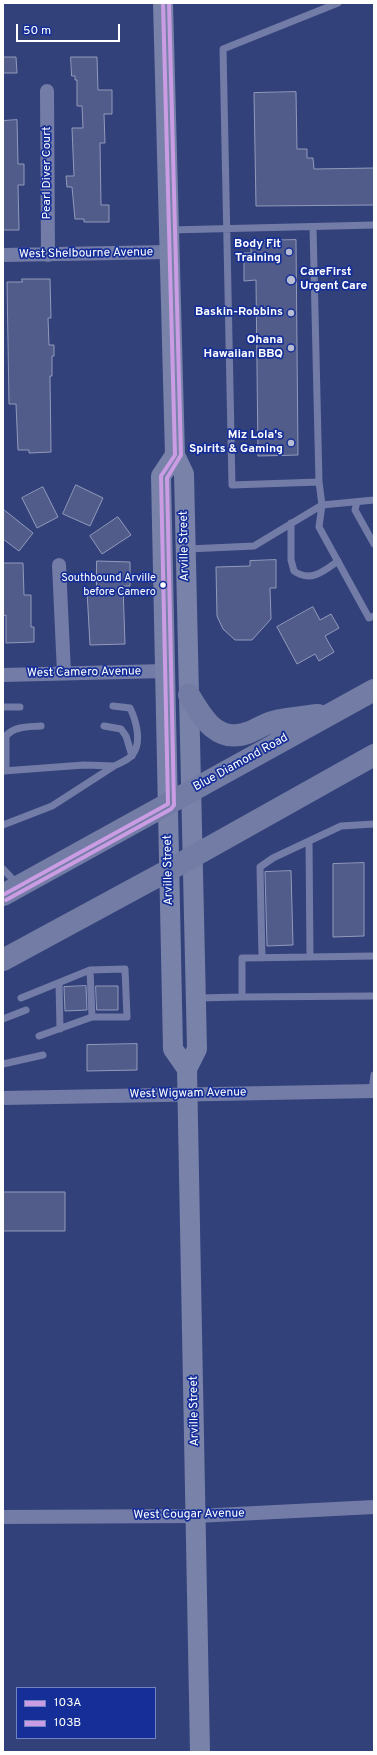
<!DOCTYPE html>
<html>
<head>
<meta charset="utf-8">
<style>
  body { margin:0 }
  #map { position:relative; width:377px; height:1755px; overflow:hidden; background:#33417b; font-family:Overpass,sans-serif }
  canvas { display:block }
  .frame { position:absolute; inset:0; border:4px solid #fff; pointer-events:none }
  .legend { position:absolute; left:16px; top:1687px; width:140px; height:52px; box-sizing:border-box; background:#162f98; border:1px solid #7382c1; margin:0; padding:5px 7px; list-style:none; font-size:12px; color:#fff }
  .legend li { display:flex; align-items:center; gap:8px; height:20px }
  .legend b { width:20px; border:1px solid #7382c1 }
  .scale { position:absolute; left:16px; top:24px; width:104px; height:18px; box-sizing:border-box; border:2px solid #fff; border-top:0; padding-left:5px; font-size:12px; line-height:14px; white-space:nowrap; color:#fff; -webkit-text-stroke:3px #162f98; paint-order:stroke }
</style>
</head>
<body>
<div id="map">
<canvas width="377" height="1755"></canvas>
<div class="frame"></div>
<ul class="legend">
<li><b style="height:5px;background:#c99ce3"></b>103A</li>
<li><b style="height:5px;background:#c99ce3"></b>103B</li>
</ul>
<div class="scale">50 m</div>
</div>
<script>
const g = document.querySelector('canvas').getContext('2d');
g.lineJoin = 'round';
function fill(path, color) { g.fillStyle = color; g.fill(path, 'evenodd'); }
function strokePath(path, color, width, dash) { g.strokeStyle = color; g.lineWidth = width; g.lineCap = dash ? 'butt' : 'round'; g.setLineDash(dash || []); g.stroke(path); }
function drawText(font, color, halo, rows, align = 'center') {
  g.font = font + ' Overpass,sans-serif'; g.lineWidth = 3.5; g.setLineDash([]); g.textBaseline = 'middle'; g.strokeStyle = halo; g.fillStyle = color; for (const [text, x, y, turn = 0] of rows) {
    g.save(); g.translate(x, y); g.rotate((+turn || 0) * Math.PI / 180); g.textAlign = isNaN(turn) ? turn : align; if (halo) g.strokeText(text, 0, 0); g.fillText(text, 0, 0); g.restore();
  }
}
const building = new Path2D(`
  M 3,57 L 16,57 L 17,73 L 3,73 Z
  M 71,57 L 97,57 L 98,90 L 112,90 L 112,114 L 104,114 L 105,143 L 100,143 L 101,205 L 109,205 L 109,222 L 84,222 L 84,219 L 75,219 L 72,187 L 67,187 L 66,176 L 74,176 L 72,128 L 83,128 L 82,106 L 77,106 L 77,80 L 75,80 L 75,76 L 72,76 Z
  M 296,92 L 297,149 L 307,149 L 307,158 L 313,158 L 314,169 L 374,168 L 374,205 L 256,206 L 254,93 Z
  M 17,120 L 18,164 L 24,164 L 24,185 L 18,185 L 19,230 L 3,230 L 3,121 Z
  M 296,240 L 298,455 L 258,456 L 256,280 L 244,281 L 244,253 L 251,253 L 251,241 Z
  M 22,279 L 50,279 L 51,318 L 48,318 L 49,345 L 54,345 L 54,356 L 52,356 L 52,376 L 50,376 L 51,452 L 29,453 L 29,450 L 18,450 L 16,404 L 9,404 L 7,282 L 22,282 Z
  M 76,485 L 103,498 L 90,526 L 63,514 Z
  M 43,487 L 58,517 L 37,528 L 22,498 Z
  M 3,509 L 33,533 L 19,551 L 3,539 Z
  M 118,517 L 131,535 L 102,554 L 90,536 Z
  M 276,560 L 276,588 L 270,588 L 271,619 L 252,640 L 235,640 L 223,629 L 217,616 L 216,567 L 250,566 L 250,561 Z
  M 97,561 L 130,562 L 130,586 L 123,586 L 125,644 L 90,645 L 87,591 L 96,591 Z
  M 3,563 L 23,563 L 24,595 L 31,595 L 31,627 L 34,627 L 34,642 L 6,643 L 6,615 L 3,616 Z
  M 313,607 L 320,620 L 331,614 L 339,628 L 325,636 L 334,652 L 319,661 L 315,654 L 297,664 L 277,627 Z
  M 364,863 L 364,936 L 333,937 L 333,864 Z
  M 291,871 L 293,945 L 267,946 L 265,872 Z
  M 86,986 L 87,1010 L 65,1011 L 64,987 Z
  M 96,986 L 118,986 L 118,1010 L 97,1010 Z
  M 137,1044 L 137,1070 L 87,1071 L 87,1045 Z
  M 3,1192 L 65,1192 L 65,1231 L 3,1231 Z`);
fill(building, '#515c8a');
strokePath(building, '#929aba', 1);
strokePath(new Path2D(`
  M 338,3 L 223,49 L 232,485 L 319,482 L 322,505 L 319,527 L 369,618 L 374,616
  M 313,227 L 319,482
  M 170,230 L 374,225
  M 357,502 L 355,510 L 374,544
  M 291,523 L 291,560 L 294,571 C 311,583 324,571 338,561
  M 188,549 L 254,546 L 322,505 L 374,500
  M 113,706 L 130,708 C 136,720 142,742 133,754 C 129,760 120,763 114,766
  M 3,707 L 20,707
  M 104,726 L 121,729 L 126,736 L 132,756
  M 3,771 L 84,765 L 114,766 L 52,806 L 3,825
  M 6,771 L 6,736 C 14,726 29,727 41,726
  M 309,841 L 310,957
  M 3,869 L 18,885
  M 374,956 L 242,958 L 242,997 L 374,996
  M 262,958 L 260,867 L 273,858 L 341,826 L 374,824
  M 90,970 L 125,969 L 127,1017 L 92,1017
  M 59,983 L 60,1029
  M 21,998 L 90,970 L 92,1017 L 39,1036
  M 197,998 L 242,997
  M 3,1019 L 26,1010
  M 3,1064 L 43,1055
  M 372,1091 L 374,1075`), '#737ca6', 7);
strokePath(new Path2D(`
  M 47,91 L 48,255
  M 3,255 L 169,252
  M 59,565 L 64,673
  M 3,675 L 165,671
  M 3,1098 L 374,1091
  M 3,1517 L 197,1516 L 374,1507`), '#737ca6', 14);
strokePath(new Path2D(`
  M 163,3 L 175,455 L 184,474 L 197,1049 L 187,1069 L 200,1752
  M 175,455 L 161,476 L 173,1049 L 187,1069`), '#7982a9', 20);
strokePath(new Path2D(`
  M 189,695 C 203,719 218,745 250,732 C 257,729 265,724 272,722 C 287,718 303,717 318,715
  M 3,895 L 374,690
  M 3,960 L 169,870 L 374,755`), '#727ca4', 22);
strokePath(new Path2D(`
  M 3,895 L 168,804 L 161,476 L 175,455 L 163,3`), '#c99ce3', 4);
strokePath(new Path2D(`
  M 6,900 L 171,809 L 174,805 L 167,478 L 181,455 L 169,3`), '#c99ce3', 4);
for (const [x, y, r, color] of [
  [289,252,4,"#b8bcd1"],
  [291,280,5,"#b8bcd1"],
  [291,313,4,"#b8bcd1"],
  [291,348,4,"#b8bcd1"],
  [291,443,4,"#b8bcd1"],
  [163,585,3.5,"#fff"]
]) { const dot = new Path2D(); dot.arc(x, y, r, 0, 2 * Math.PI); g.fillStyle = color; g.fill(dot); strokePath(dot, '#162f98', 1.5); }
drawText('11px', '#fff', '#162f98', [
  ["Southbound Arville",156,579],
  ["before Camero",156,593]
], 'right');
drawText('12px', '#fff', '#162f98', [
  ["Pearl Diver Court",48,173,-90],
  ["West Shelbourne Avenue",86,254,-1],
  ["Arville Street",185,546,-91],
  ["West Camero Avenue",84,673,-1],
  ["Blue Diamond Road",241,763,-29],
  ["Arville Street",169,870,-91],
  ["West Wigwam Avenue",188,1094,-1],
  ["Arville Street",195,1411,-91],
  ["West Cougar Avenue",189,1515,-1]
]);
drawText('bold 12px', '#fff', '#162f98', [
  ["Body Fit",281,245],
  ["Training",281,259],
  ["CareFirst",300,273,"left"],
  ["Urgent Care",300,287,"left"],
  ["Baskin-Robbins",283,313],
  ["Ohana",283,341],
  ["Hawaiian BBQ",283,355],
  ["Miz Lola's",283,436],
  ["Spirits & Gaming",283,450]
], 'right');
</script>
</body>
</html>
